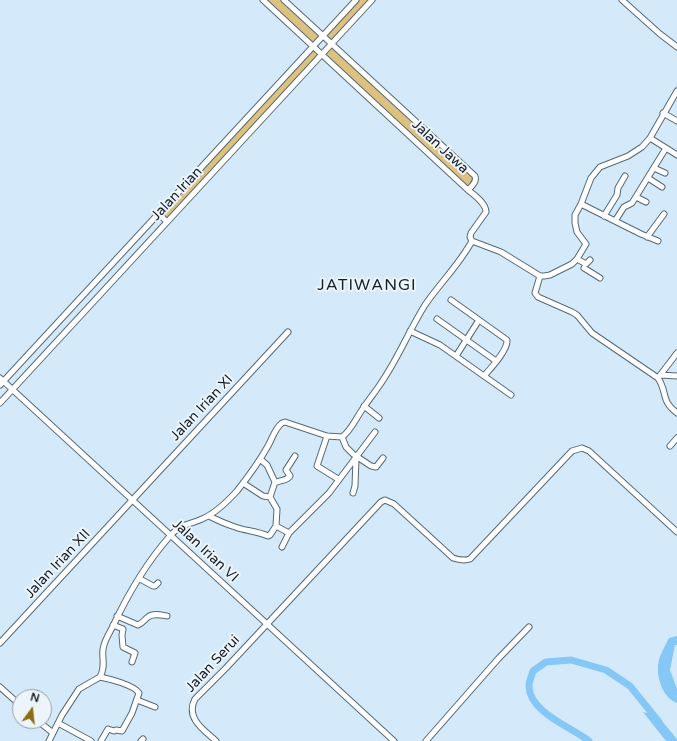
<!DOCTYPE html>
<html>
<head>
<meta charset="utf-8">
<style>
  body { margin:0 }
  #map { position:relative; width:677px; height:741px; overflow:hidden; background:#d4eafa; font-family:"Varela Round",sans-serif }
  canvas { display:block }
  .north { position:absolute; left:12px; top:689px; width:40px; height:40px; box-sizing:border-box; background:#ecf5fc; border:1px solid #969fa6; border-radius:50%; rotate:15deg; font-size:11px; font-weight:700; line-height:16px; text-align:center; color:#161e24 }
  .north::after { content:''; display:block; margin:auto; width:14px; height:18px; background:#8d6d0f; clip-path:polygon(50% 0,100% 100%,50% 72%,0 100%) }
</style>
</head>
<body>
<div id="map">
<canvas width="677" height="741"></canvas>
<div class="north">N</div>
</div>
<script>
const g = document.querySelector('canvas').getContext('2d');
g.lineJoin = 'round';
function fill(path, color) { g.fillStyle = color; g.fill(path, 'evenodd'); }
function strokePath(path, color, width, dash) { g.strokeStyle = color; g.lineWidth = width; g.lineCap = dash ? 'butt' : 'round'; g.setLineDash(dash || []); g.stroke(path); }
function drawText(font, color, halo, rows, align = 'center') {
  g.font = font + ' "Varela Round",sans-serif'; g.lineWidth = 4; g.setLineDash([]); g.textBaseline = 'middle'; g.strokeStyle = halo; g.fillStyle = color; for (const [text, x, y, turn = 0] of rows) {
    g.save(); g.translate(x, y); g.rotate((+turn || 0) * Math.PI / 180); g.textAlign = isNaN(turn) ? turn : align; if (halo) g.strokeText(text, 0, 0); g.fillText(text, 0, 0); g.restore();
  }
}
fill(new Path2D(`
  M 263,0 L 284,0 L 323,36 L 356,0 L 372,0 L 331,44 L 475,176 L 468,190 L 322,54 L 167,222 L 158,213 L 313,47 ZM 323,36 L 331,44 L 322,54 L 313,47 Z`), '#ddc17f');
fill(new Path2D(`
  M 677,636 L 677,645 L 675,645 L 670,670 L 677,689 L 677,703 C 663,698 657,679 658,665 C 659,656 665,646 669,638 Z
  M 643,712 L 653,714 L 656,714 L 677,739 L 677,741 L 666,741 Z`), '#85c8f8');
strokePath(new Path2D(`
  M 589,741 C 571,727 529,712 529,686 C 529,681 532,675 533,671 L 546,662 L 571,660 L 606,670 L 630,686 L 659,722`), '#85c8f8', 7);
const minor = new Path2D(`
  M 284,0 L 475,176 C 477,182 472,186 468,190
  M 622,0 L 660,34 L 677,47
  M 663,113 L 677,121
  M 650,138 L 677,155
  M 654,168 L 665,173
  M 648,178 L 662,187
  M 636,197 L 646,202
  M 581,204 L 641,234 L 658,241
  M 158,213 L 167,222
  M 604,216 L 617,195 L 618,188 L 625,176
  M 615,221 L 624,207 L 632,203 L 666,148
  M 647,237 L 664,214
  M 472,241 L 501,252 L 540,276 L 544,276 L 550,275 L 572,264 L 577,259 L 586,244 L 577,232 L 575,223 L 575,215 L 581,204 L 591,178 L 600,167 L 628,156 L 642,147 L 650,138 L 677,91
  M 577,259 L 586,264 L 590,260
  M 584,268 L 600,278
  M 540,276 L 535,293 L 538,297 L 572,312 L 577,315 L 592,333 L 658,378 C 668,393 660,400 677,413
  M 451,300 L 507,340 C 508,350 491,368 484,376
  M 437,319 L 496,361
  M 410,331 L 440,345 L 511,395
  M 456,356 L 479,320
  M 661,375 L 677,376
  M 0,378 L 394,741
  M 658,378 L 677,353
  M 0,385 L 356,0
  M 0,403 L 372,0
  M 364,406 L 379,418
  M 327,436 L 317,466 L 338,479
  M 342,437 L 346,447 L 353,454 L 371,466 L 376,467 L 383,458
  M 670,446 L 677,438
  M 260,459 L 267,465 L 275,482 L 270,497 L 277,509 L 276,526
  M 243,483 L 263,496 L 270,497
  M 275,483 C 281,479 286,482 290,476 L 286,470 L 295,456
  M 353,493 L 355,486 L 356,459
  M 209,516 C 217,520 226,524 235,527 C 246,531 257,531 268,536 L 270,535 L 276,526 L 289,533 L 329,493 L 375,432
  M 282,547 L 289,533
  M 140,579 L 153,586 L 155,586 L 158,583
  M 117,616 L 138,625 C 143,623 144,620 148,617 C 153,613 161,615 167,616
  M 113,625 L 123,629 L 122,635 L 123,647 L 135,653 L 132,662
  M 0,643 L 288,332
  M 100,677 C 110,679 134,685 139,693 L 132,713 L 122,731 L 116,730 L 114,731 L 108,729 L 101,741
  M 0,687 L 20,705
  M 137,700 L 155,707
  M 38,721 L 53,733
  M 58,723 L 91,741
  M 49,741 L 62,715 L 79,689 L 100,677 C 107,664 100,655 104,645 C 106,638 110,632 113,626 C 128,594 147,562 170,536 C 180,524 189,525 202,519 C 216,513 227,502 237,491 C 248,477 259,462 268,446 C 272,439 275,428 282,423 L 285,422 L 327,436 L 342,437 C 351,431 356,418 362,410 C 369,399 377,390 383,380 C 399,356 410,329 425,305 C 440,283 459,265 472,241 L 470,237 L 471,233 L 486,212 C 486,203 474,195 468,190 L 263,0
  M 141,741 L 143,739
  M 216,741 C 204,730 185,718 195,699 L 226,668 L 381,502 L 385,500 L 394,504 L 453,558 C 459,560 464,561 470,559 L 572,451 L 582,448 L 589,451 L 677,532
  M 426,741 L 498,659 L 529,627`);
strokePath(minor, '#566977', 7);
strokePath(minor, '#fff', 5);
drawText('14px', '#161e24', '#ecf5fc', [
  ["Jalan Jawa",440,147,43],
  ["Jalan Irian",177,194,-47],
  ["Jalan Irian XI",202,408,-47],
  ["Jalan Irian VI",205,551,43],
  ["Jalan Irian XII",58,564,-47],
  ["Jalan Serui",213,664,-47]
]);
g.letterSpacing = '1px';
drawText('16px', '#161e24', '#ecf5fc', [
  ["JATIWANGI",367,286]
]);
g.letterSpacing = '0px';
</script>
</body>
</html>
